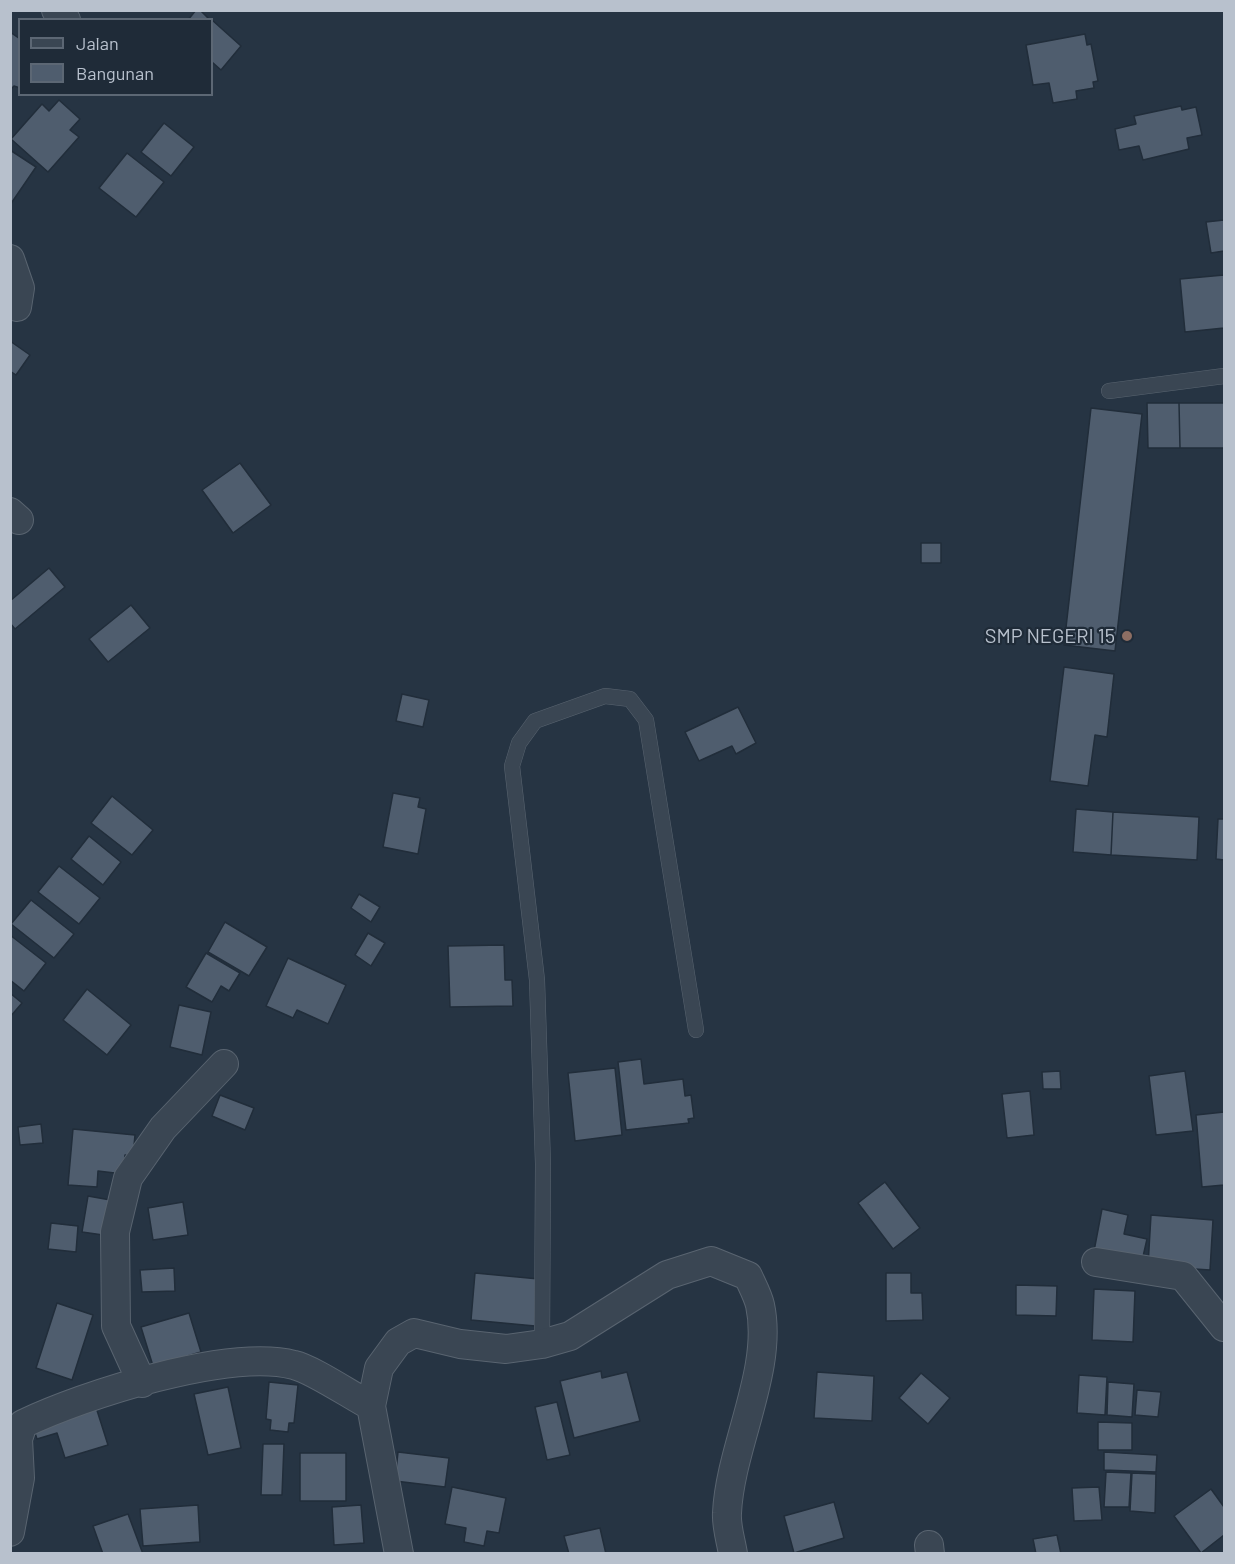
<!DOCTYPE html>
<html>
<head>
<meta charset="utf-8">
<style>
  body { margin:0 }
  #map { position:relative; width:1235px; height:1564px; overflow:hidden; background:#263443; font-family:Barlow,sans-serif }
  canvas { display:block }
  .frame { position:absolute; inset:0; border:12px solid #b8c1cd; pointer-events:none }
  .legend { position:absolute; left:18px; top:18px; width:195px; height:78px; box-sizing:border-box; background:#1f2b38; border:2px solid #5c6774; margin:0; padding:8px 10px; list-style:none; font-size:18px; color:#b8c1cd }
  .legend li { display:flex; align-items:center; gap:12px; height:30px }
  .legend b { width:30px; border:2px solid #5c6774 }
</style>
</head>
<body>
<div id="map">
<canvas width="1235" height="1564"></canvas>
<div class="frame"></div>
<ul class="legend">
<li><b style="height:8px;background:#3a4653"></b>Jalan</li>
<li><b style="height:16px;background:#4f5d6e"></b>Bangunan</li>
</ul>
</div>
<script>
const g = document.querySelector('canvas').getContext('2d');
g.lineJoin = 'round';
function fill(path, color) { g.fillStyle = color; g.fill(path, 'evenodd'); }
function strokePath(path, color, width, dash) { g.strokeStyle = color; g.lineWidth = width; g.lineCap = dash ? 'butt' : 'round'; g.setLineDash(dash || []); g.stroke(path); }
function drawText(font, color, halo, rows, align = 'center') {
  g.font = font + ' Barlow,sans-serif'; g.lineWidth = 4.5; g.setLineDash([]); g.textBaseline = 'middle'; g.strokeStyle = halo; g.fillStyle = color; for (const [text, x, y, turn = 0] of rows) {
    g.save(); g.translate(x, y); g.rotate((+turn || 0) * Math.PI / 180); g.textAlign = isNaN(turn) ? turn : align; if (halo) g.strokeText(text, 0, 0); g.fillText(text, 0, 0); g.restore();
  }
}
const building = new Path2D(`
  M 196,10 L 200,10 L 210,20 L 188,20 Z
  M 212,20 L 241,46 L 221,70 L 212,62 Z
  M 10,32 L 20,39 L 20,88 L 14,86 L 10,90 Z
  M 1085,34 L 1087,45 L 1091,44 L 1098,81 L 1093,82 L 1094,88 L 1076,91 L 1077,99 L 1053,103 L 1049,83 L 1033,85 L 1026,45 Z
  M 59,100 L 80,119 L 70,130 L 79,137 L 48,172 L 11,139 L 42,104 L 49,111 Z
  M 1181,106 L 1182,110 L 1196,107 L 1202,135 L 1187,138 L 1189,149 L 1143,160 L 1139,146 L 1119,150 L 1115,129 L 1136,124 L 1134,116 Z
  M 164,123 L 194,147 L 171,176 L 141,152 Z
  M 10,150 L 36,167 L 10,205 Z
  M 127,153 L 164,182 L 136,217 L 99,188 Z
  M 1224,220 L 1224,251 L 1211,253 L 1206,222 Z
  M 1224,275 L 1224,328 L 1185,332 L 1180,279 Z
  M 10,341 L 30,355 L 16,375 L 10,371 Z
  M 1147,403 L 1179,403 L 1180,448 L 1148,448 Z
  M 1179,403 L 1224,403 L 1224,448 L 1180,448 Z
  M 1091,408 L 1142,414 L 1115,651 L 1064,645 Z
  M 240,463 L 271,505 L 233,533 L 202,490 Z
  M 921,543 L 941,543 L 941,563 L 921,563 Z
  M 49,568 L 65,587 L 15,629 L 10,623 L 10,601 Z
  M 131,605 L 150,628 L 108,662 L 89,639 Z
  M 1064,667 L 1114,674 L 1107,737 L 1095,735 L 1088,786 L 1050,781 Z
  M 402,694 L 429,700 L 423,727 L 396,721 Z
  M 738,707 L 756,743 L 736,754 L 732,746 L 699,761 L 685,732 Z
  M 393,793 L 420,798 L 418,807 L 426,809 L 418,854 L 383,847 Z
  M 112,796 L 153,830 L 132,855 L 91,823 Z
  M 1076,809 L 1113,812 L 1111,855 L 1073,852 Z
  M 1113,812 L 1199,817 L 1197,860 L 1111,855 Z
  M 1218,819 L 1224,819 L 1224,860 L 1216,859 Z
  M 89,836 L 121,862 L 103,885 L 71,859 Z
  M 59,866 L 100,898 L 79,924 L 38,892 Z
  M 359,894 L 380,907 L 371,922 L 351,908 Z
  M 31,900 L 74,934 L 54,958 L 11,924 Z
  M 225,922 L 267,947 L 249,976 L 208,952 Z
  M 368,933 L 385,943 L 371,966 L 355,955 Z
  M 10,935 L 46,963 L 24,991 L 10,980 Z
  M 504,945 L 505,980 L 512,980 L 513,1006 L 450,1007 L 448,946 Z
  M 206,953 L 240,973 L 229,991 L 221,986 L 212,1002 L 186,987 Z
  M 288,958 L 346,985 L 328,1024 L 297,1010 L 293,1018 L 266,1006 Z
  M 87,989 L 131,1025 L 107,1055 L 63,1020 Z
  M 10,993 L 22,1003 L 10,1017 Z
  M 179,1005 L 211,1012 L 202,1055 L 170,1047 Z
  M 641,1059 L 644,1084 L 683,1079 L 685,1096 L 691,1095 L 694,1118 L 688,1119 L 689,1123 L 626,1130 L 618,1062 Z
  M 615,1068 L 622,1135 L 575,1141 L 568,1073 Z
  M 1060,1071 L 1061,1089 L 1043,1089 L 1042,1072 Z
  M 1185,1071 L 1193,1131 L 1156,1135 L 1149,1076 Z
  M 1030,1091 L 1034,1135 L 1007,1138 L 1002,1094 Z
  M 220,1095 L 254,1108 L 245,1130 L 212,1116 Z
  M 1224,1112 L 1224,1185 L 1202,1187 L 1196,1115 Z
  M 41,1124 L 43,1143 L 20,1145 L 18,1127 Z
  M 73,1129 L 135,1135 L 133,1156 L 125,1155 L 123,1174 L 98,1171 L 97,1187 L 68,1185 Z
  M 885,1182 L 920,1228 L 893,1249 L 858,1203 Z
  M 88,1196 L 116,1201 L 110,1236 L 82,1232 Z
  M 183,1202 L 188,1235 L 153,1240 L 148,1208 Z
  M 1102,1209 L 1128,1215 L 1124,1234 L 1147,1239 L 1142,1261 L 1094,1251 Z
  M 1151,1215 L 1213,1220 L 1210,1270 L 1148,1266 Z
  M 51,1223 L 78,1226 L 76,1252 L 48,1249 Z
  M 174,1268 L 175,1291 L 142,1292 L 140,1270 Z
  M 475,1273 L 539,1279 L 535,1326 L 471,1320 Z
  M 886,1273 L 911,1273 L 911,1293 L 922,1293 L 923,1320 L 886,1321 Z
  M 1016,1285 L 1057,1286 L 1056,1316 L 1016,1315 Z
  M 1094,1289 L 1135,1291 L 1133,1342 L 1092,1340 Z
  M 57,1303 L 93,1315 L 72,1380 L 36,1368 Z
  M 189,1313 L 201,1352 L 153,1366 L 141,1327 Z
  M 601,1371 L 602,1378 L 627,1372 L 640,1421 L 574,1438 L 560,1381 Z
  M 817,1372 L 874,1376 L 872,1421 L 814,1418 Z
  M 921,1373 L 950,1398 L 928,1424 L 899,1398 Z
  M 1079,1375 L 1107,1377 L 1105,1415 L 1077,1413 Z
  M 269,1382 L 298,1385 L 294,1423 L 289,1423 L 288,1432 L 270,1430 L 271,1420 L 266,1419 Z
  M 1108,1382 L 1134,1384 L 1132,1417 L 1107,1415 Z
  M 228,1387 L 241,1448 L 208,1455 L 194,1394 Z
  M 1137,1390 L 1161,1392 L 1158,1417 L 1135,1415 Z
  M 557,1402 L 570,1455 L 547,1460 L 535,1407 Z
  M 95,1404 L 108,1445 L 65,1458 L 57,1433 L 37,1439 L 32,1424 Z
  M 1098,1422 L 1132,1423 L 1132,1450 L 1098,1450 Z
  M 263,1444 L 284,1444 L 282,1495 L 261,1495 Z
  M 398,1452 L 449,1458 L 445,1487 L 395,1481 Z
  M 1104,1452 L 1157,1455 L 1156,1472 L 1104,1470 Z
  M 300,1453 L 346,1453 L 346,1501 L 300,1501 Z
  M 1106,1472 L 1131,1473 L 1129,1507 L 1104,1507 Z
  M 1132,1473 L 1156,1474 L 1155,1513 L 1130,1511 Z
  M 452,1487 L 506,1498 L 499,1533 L 487,1531 L 484,1546 L 464,1542 L 466,1528 L 445,1524 Z
  M 1099,1487 L 1102,1520 L 1074,1521 L 1072,1488 Z
  M 1211,1489 L 1224,1507 L 1224,1535 L 1201,1553 L 1174,1516 Z
  M 834,1502 L 844,1538 L 794,1553 L 784,1516 Z
  M 198,1505 L 200,1542 L 143,1546 L 140,1509 Z
  M 361,1505 L 364,1543 L 334,1545 L 332,1507 Z
  M 128,1514 L 143,1554 L 103,1554 L 93,1526 Z
  M 600,1528 L 606,1554 L 569,1554 L 564,1536 Z
  M 1057,1535 L 1061,1554 L 1036,1554 L 1033,1539 Z`);
fill(building, '#4f5d6e');
strokePath(building, '#212d3a', 1.5);
const lane = new Path2D(`
  M 1109,391 L 1224,376
  M 542,1344 L 543,1164 L 537,980 L 512,766 L 519,743 L 535,721 L 605,696 L 630,699 L 646,720 L 696,1030`);
const street = new Path2D(`
  M 56,10 L 66,20
  M 10,259 L 20,288 L 17,307
  M 10,512 L 19,520
  M 1096,1262 L 1183,1276 L 1224,1327
  M 142,1383 L 116,1326 L 115,1232 L 128,1178 L 163,1128 L 224,1064
  M 10,1532 L 20,1478 L 18,1439 L 23,1424 C 83,1395 229,1348 294,1365 C 312,1369 352,1396 371,1406
  M 929,1545 L 930,1554
  M 399,1554 L 371,1406 L 379,1368 L 398,1342 L 414,1333 L 460,1344 L 506,1349 L 542,1344 L 570,1336 L 667,1275 L 711,1261 L 748,1276 C 752,1285 758,1296 760,1305 C 774,1369 730,1447 727,1513 C 726,1526 731,1541 733,1554`);
strokePath(lane, '#596470', 16);
strokePath(street, '#596470', 30);
strokePath(lane, '#3a4653', 15);
strokePath(street, '#3a4653', 28);
for (const [x, y, r, color] of [
  [1127,636,6,"#8d6e63"]
]) { const dot = new Path2D(); dot.arc(x, y, r, 0, 2 * Math.PI); g.fillStyle = color; g.fill(dot); strokePath(dot, '#1f2b38', 2); }
drawText('20px', '#b8c1cd', '#1f2b38', [
  ["SMP NEGERI 15",1115,636]
], 'right');
</script>
</body>
</html>
